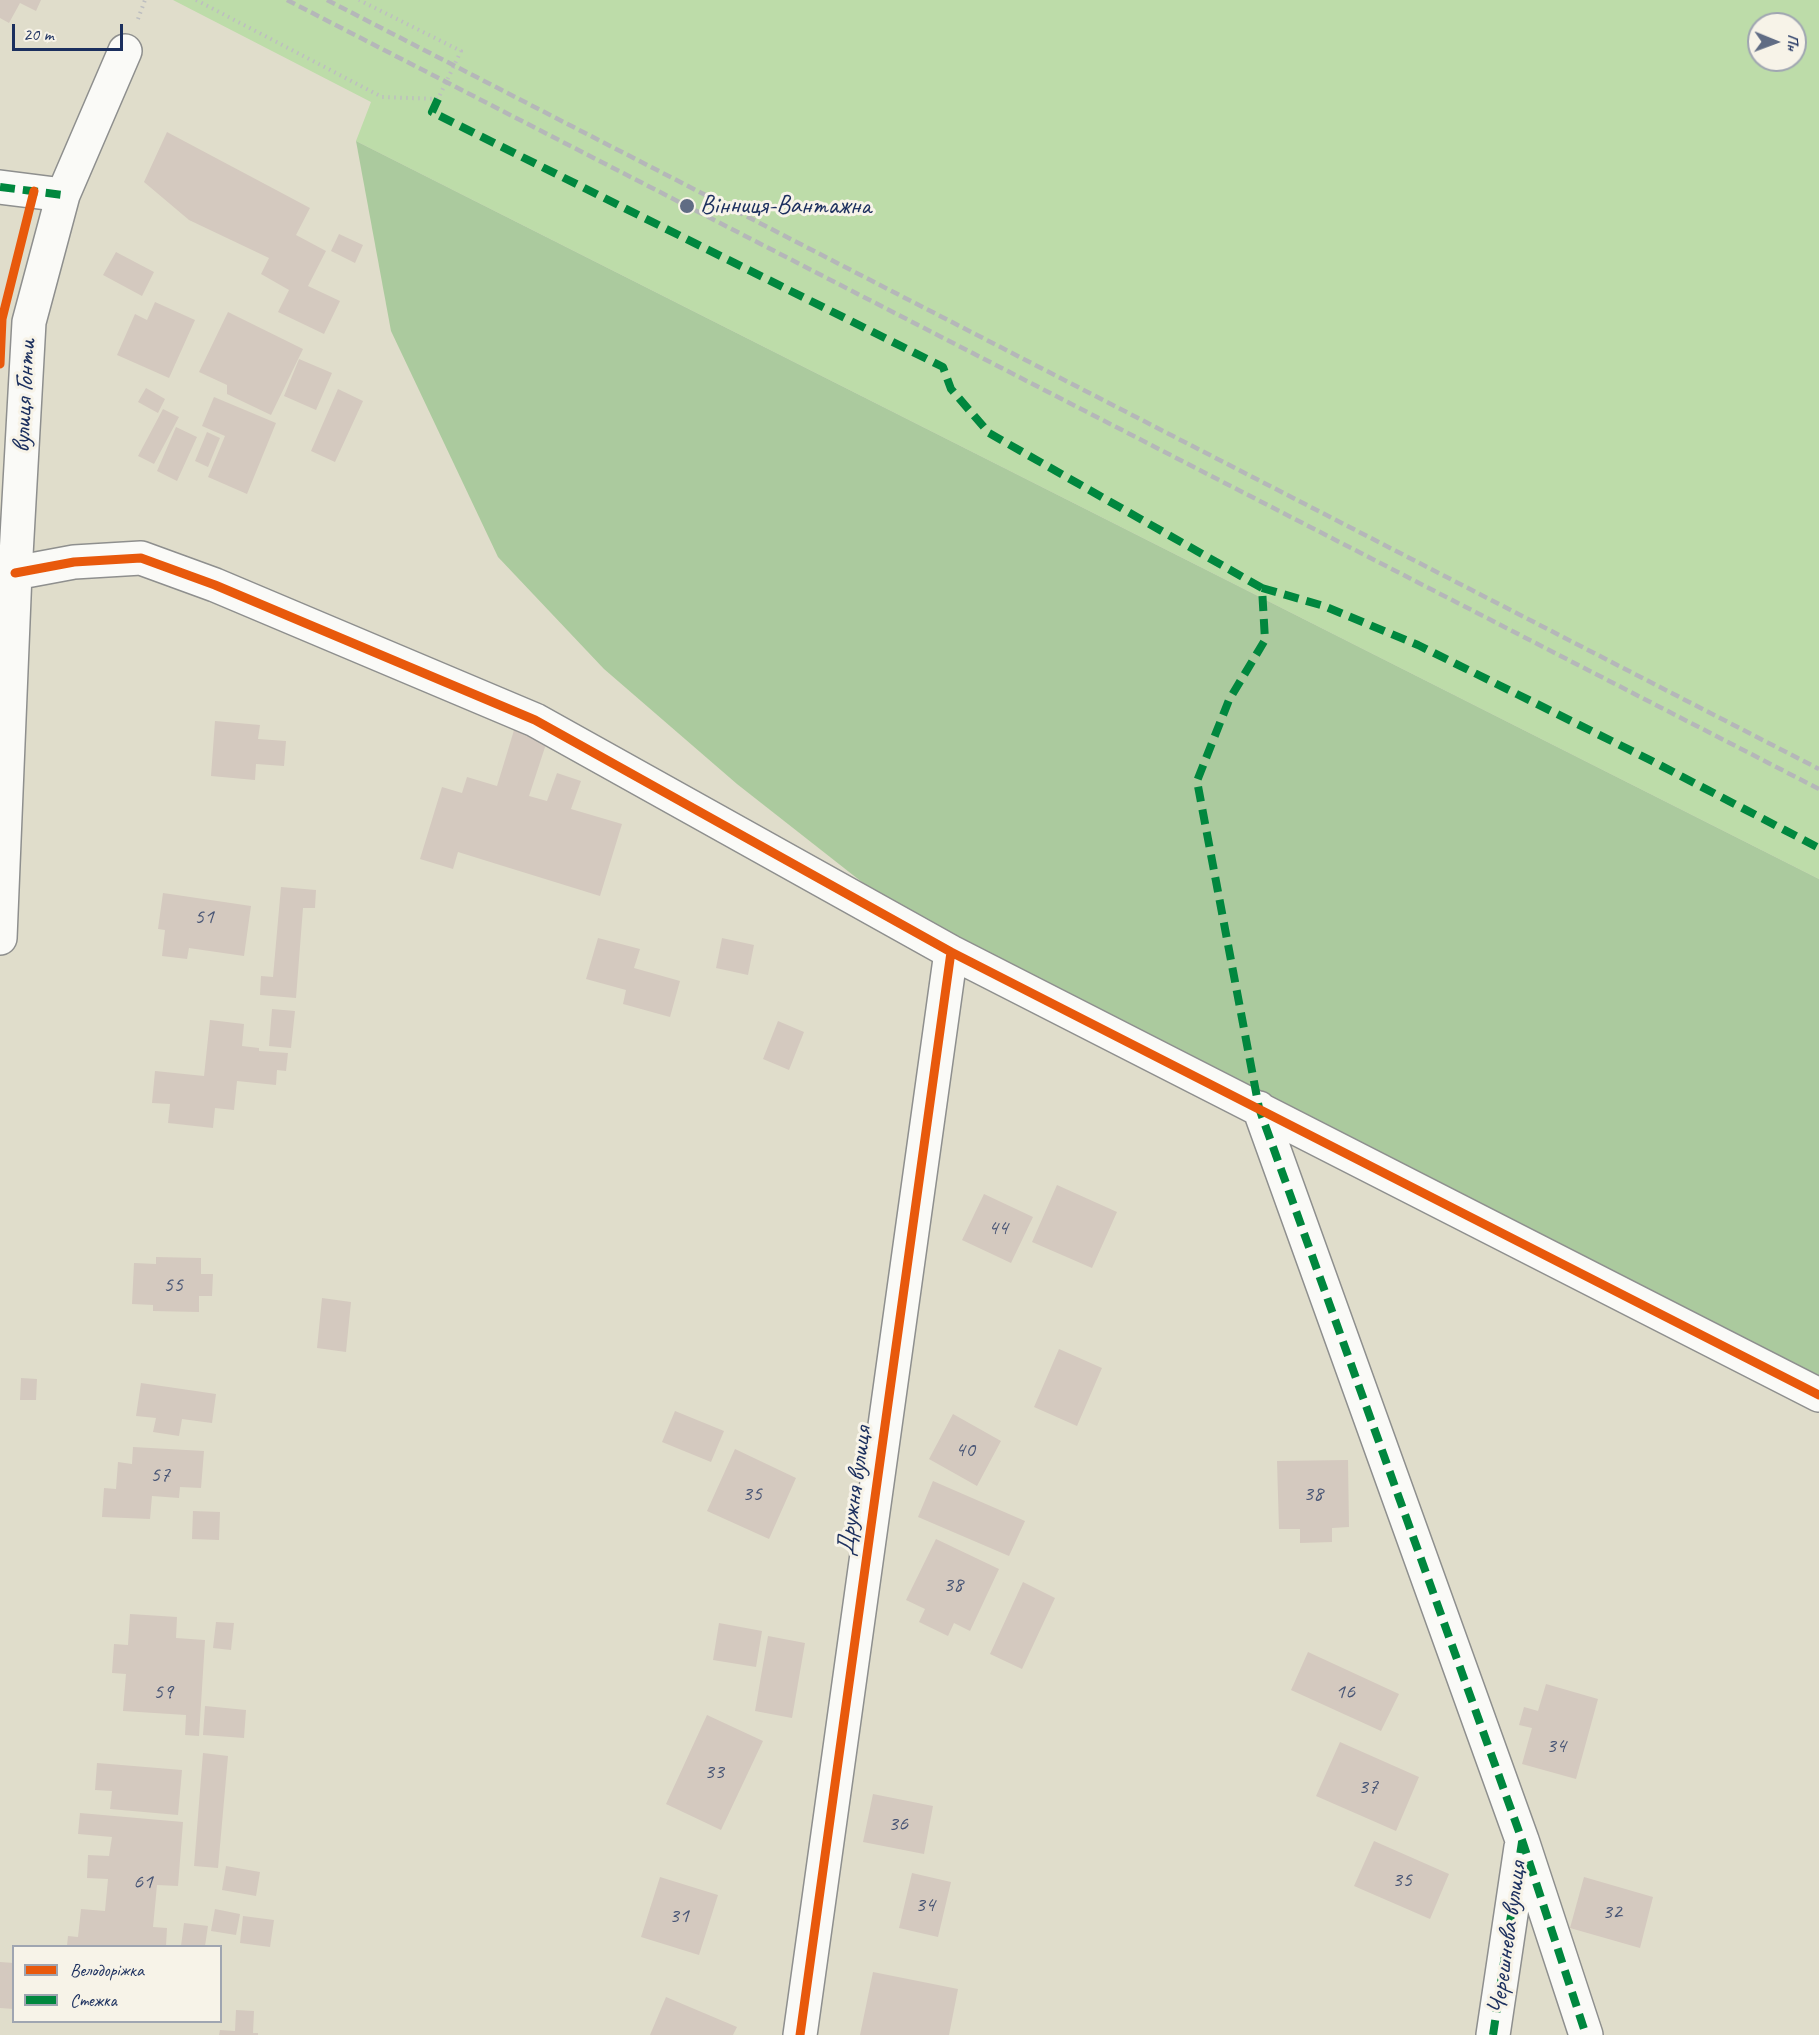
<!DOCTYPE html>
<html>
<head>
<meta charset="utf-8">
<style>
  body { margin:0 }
  #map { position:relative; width:1819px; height:2035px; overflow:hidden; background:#e0ddcb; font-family:Caveat,sans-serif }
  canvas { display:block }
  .legend { position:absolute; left:12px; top:1945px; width:210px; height:78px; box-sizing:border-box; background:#f7f3e8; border:2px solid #9fa5b1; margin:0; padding:8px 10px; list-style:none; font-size:18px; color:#1b2f5e }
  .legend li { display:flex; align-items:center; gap:12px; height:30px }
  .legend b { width:30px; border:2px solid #9fa5b1 }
  .north { position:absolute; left:1747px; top:12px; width:60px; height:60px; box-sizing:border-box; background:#f7f3e8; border:2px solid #9fa5b1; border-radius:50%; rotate:91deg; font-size:16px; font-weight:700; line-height:24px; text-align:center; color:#1b2f5e }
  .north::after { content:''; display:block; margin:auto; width:21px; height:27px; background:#606c84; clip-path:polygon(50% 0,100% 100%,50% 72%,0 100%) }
  .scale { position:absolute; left:12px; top:24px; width:111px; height:27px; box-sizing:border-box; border:3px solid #1b2f5e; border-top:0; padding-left:8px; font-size:18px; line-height:21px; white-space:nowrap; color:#1b2f5e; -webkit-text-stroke:4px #f7f3e8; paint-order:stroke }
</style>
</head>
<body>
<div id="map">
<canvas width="1819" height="2035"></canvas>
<ul class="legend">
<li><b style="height:8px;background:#e8590c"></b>Велодоріжка</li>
<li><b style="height:8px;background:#00873e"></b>Стежка</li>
</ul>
<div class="north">Пн</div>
<div class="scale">20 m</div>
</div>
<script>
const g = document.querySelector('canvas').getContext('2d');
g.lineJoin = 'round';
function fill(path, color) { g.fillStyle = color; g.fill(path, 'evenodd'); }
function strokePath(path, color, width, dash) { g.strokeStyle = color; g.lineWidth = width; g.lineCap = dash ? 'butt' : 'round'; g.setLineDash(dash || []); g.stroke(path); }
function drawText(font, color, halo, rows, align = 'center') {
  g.font = font + ' Caveat,sans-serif'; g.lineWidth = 6; g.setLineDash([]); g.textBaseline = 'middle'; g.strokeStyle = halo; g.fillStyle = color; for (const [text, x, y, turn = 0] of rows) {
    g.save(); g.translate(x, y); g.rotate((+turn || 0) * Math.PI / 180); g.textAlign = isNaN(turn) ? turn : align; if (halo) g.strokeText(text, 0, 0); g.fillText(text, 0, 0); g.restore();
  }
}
fill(new Path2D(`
  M 173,0 L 1819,0 L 1819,879 L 356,141 L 371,102 ZM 1759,24 L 1795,24 L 1795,60 L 1759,60 Z`), '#bddca9');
fill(new Path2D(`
  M 356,141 L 1819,879 L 1819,1395 L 951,952 L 737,784 L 604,669 L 498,557 L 391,331 Z`), '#abca9e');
fill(new Path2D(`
  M 0,0 L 41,0 L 36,11 L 20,3 L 9,23 L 0,18 Z
  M 167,132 L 310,208 L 296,235 L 326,251 L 308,286 L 340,301 L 324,334 L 278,312 L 289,290 L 261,274 L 269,258 L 189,220 L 144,182 Z
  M 339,234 L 363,245 L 355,263 L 331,251 Z
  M 116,252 L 154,272 L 142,296 L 103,275 Z
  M 155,302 L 195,320 L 169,378 L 117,355 L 135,314 L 147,320 Z
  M 228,312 L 303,349 L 271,415 L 227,394 L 227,385 L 199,372 Z
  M 299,359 L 332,373 L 316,410 L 284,396 Z
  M 146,388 L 165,399 L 158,413 L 138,402 Z
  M 338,389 L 363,401 L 335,462 L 311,451 Z
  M 214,397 L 276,423 L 247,494 L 208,477 L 225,436 L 202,426 Z
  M 163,409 L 179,417 L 154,464 L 138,456 Z
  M 176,427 L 197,437 L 177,481 L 157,471 Z
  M 207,432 L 220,438 L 208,467 L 195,461 Z
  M 215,721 L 260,725 L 258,739 L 286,741 L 284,766 L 256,764 L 255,780 L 211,776 Z
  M 515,727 L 548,738 L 529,796 L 547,801 L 557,773 L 581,781 L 571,809 L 622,824 L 600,896 L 458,852 L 453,869 L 420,859 L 442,787 L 462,793 L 467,777 L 497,786 Z
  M 281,887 L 316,890 L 315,908 L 303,908 L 296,998 L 260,995 L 261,976 L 273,977 Z
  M 163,893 L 251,906 L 244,956 L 189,948 L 187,959 L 162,956 L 165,930 L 158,929 Z
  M 598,938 L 640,949 L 634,968 L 680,981 L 670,1017 L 623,1004 L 626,990 L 586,979 Z
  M 722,938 L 754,945 L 748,975 L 716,968 Z
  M 272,1009 L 295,1011 L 291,1048 L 269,1046 Z
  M 210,1020 L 244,1024 L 242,1046 L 259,1048 L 259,1051 L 288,1053 L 286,1071 L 277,1070 L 276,1085 L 237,1081 L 234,1110 L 215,1108 L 213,1128 L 168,1123 L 170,1104 L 152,1103 L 155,1071 L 204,1076 Z
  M 778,1021 L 804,1032 L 789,1070 L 763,1059 Z
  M 1057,1185 L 1117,1212 L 1092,1268 L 1032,1242 Z
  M 984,1194 L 1033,1217 L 1011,1263 L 962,1240 Z
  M 156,1257 L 201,1258 L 201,1274 L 213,1274 L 212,1296 L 199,1296 L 199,1312 L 153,1311 L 153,1305 L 132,1304 L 134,1263 L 156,1264 Z
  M 322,1298 L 351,1302 L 346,1352 L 317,1348 Z
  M 1059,1349 L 1102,1368 L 1077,1426 L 1034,1407 Z
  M 21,1378 L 37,1379 L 36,1400 L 20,1400 Z
  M 141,1383 L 216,1394 L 212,1423 L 182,1419 L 179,1436 L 153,1432 L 156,1418 L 136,1416 Z
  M 675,1411 L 724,1431 L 711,1462 L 662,1442 Z
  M 953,1414 L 1001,1441 L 977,1486 L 929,1459 Z
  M 133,1447 L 204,1451 L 201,1488 L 180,1487 L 179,1498 L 152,1496 L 150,1519 L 102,1517 L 104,1488 L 116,1489 L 118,1462 L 132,1464 Z
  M 735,1449 L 796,1478 L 769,1539 L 707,1511 Z
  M 1348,1460 L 1349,1527 L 1332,1528 L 1332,1542 L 1300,1543 L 1300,1529 L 1279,1529 L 1277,1461 Z
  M 933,1481 L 1025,1521 L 1009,1556 L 918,1517 Z
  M 193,1511 L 220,1512 L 219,1540 L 192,1539 Z
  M 936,1539 L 999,1569 L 970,1631 L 954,1623 L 948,1636 L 919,1622 L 925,1609 L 906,1600 Z
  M 1023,1582 L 1055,1598 L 1022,1669 L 990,1654 Z
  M 130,1614 L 177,1617 L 176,1638 L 205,1640 L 199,1736 L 185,1735 L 186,1715 L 123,1711 L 126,1674 L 112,1673 L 114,1644 L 128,1645 Z
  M 216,1622 L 234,1623 L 231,1650 L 213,1648 Z
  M 719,1623 L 762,1631 L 756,1667 L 713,1660 Z
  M 768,1636 L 805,1643 L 792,1718 L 755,1711 Z
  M 1308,1652 L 1399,1694 L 1381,1731 L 1291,1690 Z
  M 1546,1684 L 1598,1699 L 1576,1779 L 1522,1764 L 1532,1728 L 1519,1725 L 1524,1707 L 1538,1711 Z
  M 205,1706 L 246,1710 L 244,1738 L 203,1735 Z
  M 707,1715 L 763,1741 L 721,1830 L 666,1804 Z
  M 1340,1742 L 1419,1777 L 1396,1831 L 1316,1796 Z
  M 203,1753 L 228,1756 L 218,1868 L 194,1866 Z
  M 97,1763 L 182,1770 L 178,1815 L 110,1809 L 112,1791 L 95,1790 Z
  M 873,1794 L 933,1806 L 924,1854 L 863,1842 Z
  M 80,1813 L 183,1822 L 178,1886 L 157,1885 L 153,1927 L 167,1928 L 166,1946 L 67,1946 L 68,1936 L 78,1937 L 81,1909 L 105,1911 L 108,1879 L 87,1878 L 88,1855 L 109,1856 L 112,1837 L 78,1834 Z
  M 1374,1841 L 1449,1874 L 1430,1919 L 1354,1886 Z
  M 226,1866 L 260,1872 L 256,1896 L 222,1890 Z
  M 912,1873 L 951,1882 L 938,1937 L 899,1928 Z
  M 660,1877 L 718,1895 L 699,1955 L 641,1937 Z
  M 1584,1877 L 1653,1897 L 1640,1948 L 1570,1928 Z
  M 215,1909 L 240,1914 L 236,1935 L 211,1931 Z
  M 243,1916 L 274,1920 L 270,1947 L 240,1943 Z
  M 184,1923 L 208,1926 L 205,1946 L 181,1946 Z
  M 0,1962 L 14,1963 L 14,2009 L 0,2008 Z
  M 873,1972 L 958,1989 L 949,2035 L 860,2035 Z
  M 666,1997 L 737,2027 L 733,2035 L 650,2035 Z
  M 236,2010 L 254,2011 L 253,2033 L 258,2033 L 258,2035 L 219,2035 L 220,2030 L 235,2031 Z`), '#d4c9bf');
const minor = new Path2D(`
  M 0,187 L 63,195
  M 15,573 L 74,562 L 141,558 L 215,585 L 535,720 L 951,952 L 1819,1395
  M 0,938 L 15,573 L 29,322 L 63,195 L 125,51
  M 1259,1108 L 1522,1840 L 1586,2035
  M 800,2035 L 951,952
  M 1493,2035 L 1521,1847`);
strokePath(minor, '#8e8f8e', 36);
strokePath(new Path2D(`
  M 196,0 L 382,97 L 438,99 L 461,51 L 359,0
  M 138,19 L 145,0`), '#bdbec0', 4, [1.5, 4.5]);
strokePath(minor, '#fafaf7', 33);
strokePath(new Path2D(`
  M 287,0 L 1819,789
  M 327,0 L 1819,769`), '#b5b7b9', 4.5, [9, 4.5]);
strokePath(new Path2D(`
  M 438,99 L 432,112 L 943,367 L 951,389 L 989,433 L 1262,588 L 1265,640 L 1229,700 L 1197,781 L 1259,1108 L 1522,1840 L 1586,2035
  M 0,187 L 63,195
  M 1262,588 L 1324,606 L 1418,645 L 1652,761 L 1819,848
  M 1493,2035 L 1522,1842`), '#00873e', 8, [15, 8]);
strokePath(new Path2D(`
  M 0,364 L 2,319 L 34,191
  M 15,573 L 74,562 L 141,558 L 215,585 L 535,720 L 951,952 L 1819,1395
  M 800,2035 L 951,952`), '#e8590c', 9);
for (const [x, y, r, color] of [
  [687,206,8,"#606c84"]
]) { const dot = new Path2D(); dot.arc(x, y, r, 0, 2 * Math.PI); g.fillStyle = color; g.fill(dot); strokePath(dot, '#f7f3e8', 2); }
drawText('22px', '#495676', null, [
  ["51",204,917],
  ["44",998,1228],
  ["55",173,1285],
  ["40",965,1450],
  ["57",160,1475],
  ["35",752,1494],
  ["38",1313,1494],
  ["38",953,1585],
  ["59",163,1692],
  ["16",1345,1692],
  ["34",1556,1746],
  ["33",714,1772],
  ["37",1368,1787],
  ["36",898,1824],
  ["35",1402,1880],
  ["61",143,1882],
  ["34",925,1905],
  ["32",1612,1912],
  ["31",679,1916]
]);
drawText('26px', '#1b2f5e', '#f7f3e8', [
  ["Вінниця-Вантажна",700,206]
], 'left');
drawText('26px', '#1b2f5e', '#f7f3e8', [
  ["вулиця Гонти",25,396,-87],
  ["Дружня вулиця",855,1491,-82],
  ["Черешнева вулиця",1508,1938,-82]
]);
</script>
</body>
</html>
